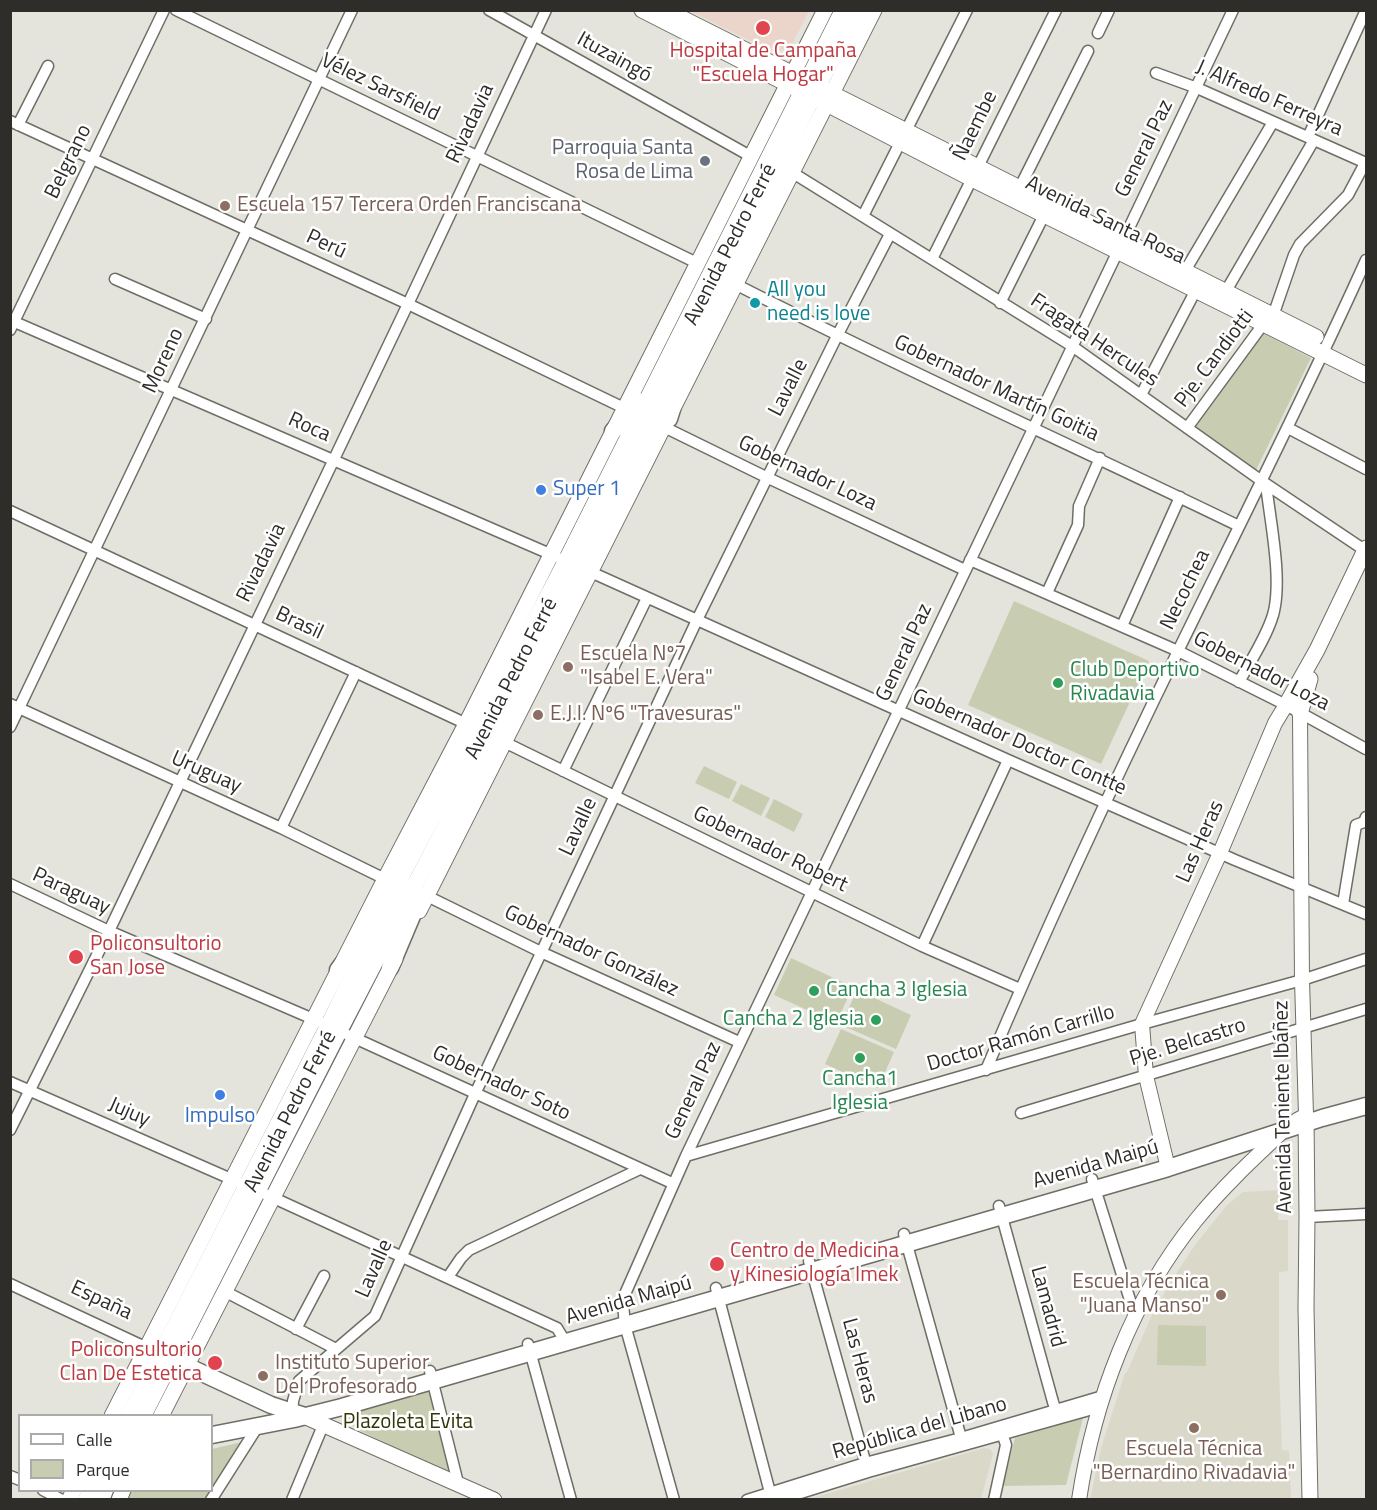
<!DOCTYPE html>
<html>
<head>
<meta charset="utf-8">
<style>
  body { margin:0 }
  #map { position:relative; width:1377px; height:1510px; overflow:hidden; background:#e5e4dc; font-family:"Titillium Web",sans-serif }
  canvas { display:block }
  .frame { position:absolute; inset:0; border:12px solid #2e2d2a; pointer-events:none }
  .legend { position:absolute; left:18px; top:1414px; width:195px; height:78px; box-sizing:border-box; background:#fff; border:2px solid #ababaa; margin:0; padding:8px 10px; list-style:none; font-size:18px; color:#2e2d2a }
  .legend li { display:flex; align-items:center; gap:12px; height:30px }
  .legend b { width:30px; border:2px solid #ababaa }
</style>
</head>
<body>
<div id="map">
<canvas width="1377" height="1510"></canvas>
<div class="frame"></div>
<ul class="legend">
<li><b style="height:8px;background:#fff"></b>Calle</li>
<li><b style="height:16px;background:#c8cdb1"></b>Parque</li>
</ul>
</div>
<script>
const g = document.querySelector('canvas').getContext('2d');
g.lineJoin = 'round';
function fill(path, color) { g.fillStyle = color; g.fill(path, 'evenodd'); }
function strokePath(path, color, width, dash) { g.strokeStyle = color; g.lineWidth = width; g.lineCap = dash ? 'butt' : 'round'; g.setLineDash(dash || []); g.stroke(path); }
function drawText(font, color, halo, rows, align = 'center') {
  g.font = font + ' "Titillium Web",sans-serif'; g.lineWidth = 5; g.setLineDash([]); g.textBaseline = 'middle'; g.strokeStyle = halo; g.fillStyle = color; for (const [text, x, y, turn = 0] of rows) {
    g.save(); g.translate(x, y); g.rotate((+turn || 0) * Math.PI / 180); g.textAlign = isNaN(turn) ? turn : align; if (halo) g.strokeText(text, 0, 0); g.fillText(text, 0, 0); g.restore();
  }
}
fill(new Path2D(`
  M 1278,1190 L 1278,1220 L 1288,1220 L 1288,1271 L 1279,1272 L 1279,1370 L 1282,1450 L 1289,1451 L 1291,1499 L 1090,1500 L 1101,1448 L 1125,1373 L 1127,1372 L 1152,1315 L 1175,1275 L 1195,1245 L 1227,1205 L 1243,1192 Z
  M 984,1448 L 990,1449 L 993,1454 L 981,1499 L 809,1499 Z`), '#dad8c9');
fill(new Path2D(`
  M 690,11 L 809,10 L 809,11 L 791,46 L 775,53 Z`), '#ebd4c9');
fill(new Path2D(`
  M 1261,332 L 1311,358 L 1255,472 L 1194,428 Z
  M 1014,601 L 1149,661 L 1101,764 L 968,705 Z
  M 704,766 L 737,782 L 729,799 L 695,783 Z
  M 741,784 L 770,798 L 761,816 L 732,801 Z
  M 774,799 L 803,814 L 794,832 L 765,817 Z
  M 791,958 L 853,987 L 836,1023 L 774,995 Z
  M 857,990 L 911,1015 L 896,1049 L 841,1025 Z
  M 841,1029 L 894,1052 L 878,1088 L 825,1064 Z
  M 1158,1325 L 1206,1326 L 1206,1366 L 1157,1365 Z
  M 429,1388 L 451,1475 L 355,1428 L 346,1417 L 346,1414 Z
  M 1083,1418 L 1066,1485 L 1003,1486 L 1015,1438 Z
  M 242,1442 L 212,1490 L 212,1449 Z
  M 129,1491 L 211,1491 L 205,1499 L 124,1500 Z`), '#c8cdb1');
const minor = new Path2D(`
  M 176,10 L 697,263
  M 489,10 L 752,157
  M 1098,33 L 1109,10
  M 1156,73 L 1197,88 L 1366,163
  M 10,121 L 408,304 L 624,408
  M 18,125 L 48,66
  M 1308,137 L 1366,10
  M 793,173 L 1072,346 L 1266,484 L 1366,551
  M 1019,189 L 1088,51
  M 863,216 L 967,10
  M 932,259 L 1056,10
  M 1185,271 L 1273,122
  M 115,279 L 206,319
  M 737,285 C 902,369 1072,445 1239,526
  M 1226,291 L 1314,140
  M 1000,303 L 1047,209
  M 10,320 L 557,557
  M 10,330 L 164,10
  M 1141,395 L 1198,286
  M 664,427 L 766,477 L 965,570
  M 1187,428 L 1264,323 L 1273,316 L 1294,255 L 1300,244 L 1348,195 L 1365,163
  M 1288,428 L 1366,469
  M 10,511 L 471,726
  M 970,560 L 1178,651 L 1286,705 L 1366,749
  M 584,569 L 1008,760 L 1235,860 L 1366,914
  M 1047,593 L 1078,525 L 1079,506 L 1100,458
  M 1122,626 L 1180,497
  M 1239,682 C 1251,660 1266,638 1273,615 C 1283,580 1270,521 1266,484
  M 10,704 L 281,828 L 385,879
  M 10,727 L 352,10
  M 498,739 L 922,946 L 1020,989
  M 563,771 L 647,598
  M 281,828 L 356,672
  M 10,884 L 109,931 L 334,1028
  M 427,896 L 543,953 L 739,1042
  M 1343,904 L 1356,825 L 1364,822 L 1366,817
  M 922,946 L 1008,760
  M 348,1035 L 672,1183
  M 986,1070 C 1046,928 1111,788 1179,649 C 1242,520 1307,391 1366,260
  M 10,1082 L 238,1182
  M 1021,1113 L 1366,1009
  M 10,1130 L 109,931 L 408,304 L 546,10
  M 686,1156 L 1142,1024 L 1302,980 L 1366,959
  M 1092,1179 L 1135,1316
  M 252,1188 L 557,1328 L 566,1343
  M 999,1206 L 1053,1402 L 1058,1417
  M 1307,1217 L 1366,1214
  M 904,1234 L 963,1445
  M 809,1261 L 867,1468
  M 448,1277 L 461,1258 L 469,1250 L 640,1169
  M 10,1284 L 147,1348
  M 716,1288 L 772,1500
  M 224,1291 L 336,1349
  M 296,1329 L 324,1276
  M 528,1344 L 571,1500
  M 430,1371 L 458,1483
  M 292,1416 L 293,1401 L 299,1381 L 375,1316 L 475,1094 L 697,620 L 837,336 L 890,234
  M 10,1476 L 20,1480
  M 43,1490 L 62,1500
  M 211,1500 L 258,1426
  M 292,1500 L 324,1423
  M 674,1500 L 625,1325 L 623,1304 L 625,1294 L 686,1156 L 1233,10
  M 747,1500 L 865,1463 L 961,1438 L 1103,1396
  M 778,1500 L 868,1472 L 1100,1407
  M 994,1500 L 1006,1445 L 1001,1430`);
const tertiary = new Path2D(`
  M 1297,1120 L 1306,1115 L 1302,980 L 1300,714
  M 1168,1168 L 1146,1076 L 1142,1024 L 1220,853 L 1275,723 L 1286,705
  M 1079,1500 C 1094,1400 1132,1299 1196,1220 C 1222,1188 1252,1160 1282,1132`);
const secondary = new Path2D(`
  M 642,10 L 797,89
  M 666,10 L 801,78
  M 823,89 L 1316,337
  M 819,100 L 972,179 L 1366,375
  M 1286,705 L 1317,650 L 1366,548
  M 1300,714 L 1310,679
  M 419,911 L 874,10
  M 1306,1115 L 1307,1217 L 1306,1308 L 1310,1500
  M 112,1416 L 385,879 L 466,724 L 825,10
  M 161,1416 L 395,959
  M 306,1417 L 494,1500
  M 69,1500 L 74,1490
  M 119,1500 L 123,1490`);
const primary = new Path2D(`
  M 161,1354 L 271,1405 L 305,1416
  M 212,1435 L 294,1419 L 342,1407 L 1168,1168 L 1322,1118 L 1366,1106`);
const trunk = new Path2D(`
  M 669,419 L 681,380
  M 613,431 L 628,414 L 636,400
  M 390,968 L 420,897
  M 338,970 L 364,935
  M 129,1416 L 328,1026 L 404,871 L 566,561 L 843,10
  M 143,1416 L 339,1031 L 454,810 L 726,275 L 818,86 L 858,10
  M 86,1500 L 91,1490
  M 101,1500 L 105,1490`);
strokePath(minor, '#6f6e66', 13);
strokePath(tertiary, '#6f6e66', 16);
strokePath(secondary, '#6f6e66', 17);
strokePath(primary, '#6f6e66', 19);
strokePath(trunk, '#6f6e66', 19);
strokePath(minor, '#fff', 10);
strokePath(tertiary, '#fff', 14);
strokePath(secondary, '#fff', 15);
strokePath(primary, '#fff', 16);
strokePath(trunk, '#fff', 16);
for (const [x, y, r, color] of [
  [763,28,8,"#e0444e"],
  [705,161,6,"#6b7280"],
  [225,206,6,"#8d6e63"],
  [755,303,6,"#0f9aa8"],
  [541,490,6,"#3f7fe0"],
  [568,667,6,"#8d6e63"],
  [1058,683,6,"#2e9e5b"],
  [538,715,6,"#8d6e63"],
  [76,957,8,"#e0444e"],
  [814,991,6,"#2e9e5b"],
  [876,1020,6,"#2e9e5b"],
  [860,1058,6,"#2e9e5b"],
  [220,1095,6,"#3f7fe0"],
  [717,1264,8,"#e0444e"],
  [1221,1295,6,"#8d6e63"],
  [215,1363,8,"#e0444e"],
  [263,1376,6,"#8d6e63"],
  [1194,1428,6,"#8d6e63"]
]) { const dot = new Path2D(); dot.arc(x, y, r, 0, 2 * Math.PI); g.fillStyle = color; g.fill(dot); strokePath(dot, '#fff', 2); }
drawText('21px', '#be3a42', '#fff', [
  ["Hospital de Campaña",763,52,"center"],
  ["\"Escuela Hogar\"",763,76,"center"],
  ["Policonsultorio",90,945],
  ["San Jose",90,969],
  ["Centro de Medicina",730,1252],
  ["y Kinesiología Imek",730,1276],
  ["Policonsultorio",202,1351,"right"],
  ["Clan De Estetica",202,1375,"right"]
], 'left');
drawText('21px', '#2e2d2a', '#fff', [
  ["Ituzaingó",614,58,29],
  ["Vélez Sarsfield",380,88,26],
  ["J. Alfredo Ferreyra",1269,99,24],
  ["Rivadavia",471,124,-65],
  ["Ñaembe",976,126,-64],
  ["General Paz",1145,149,-64],
  ["Belgrano",69,162,-64],
  ["Avenida Santa Rosa",1105,221,26],
  ["Perú",326,245,25],
  ["Avenida Pedro Ferré",731,245,-63],
  ["Fragata Hercules",1094,341,34],
  ["Pje. Candiotti",1215,359,-53],
  ["Moreno",164,361,-65],
  ["Lavalle",789,388,-63],
  ["Gobernador Martín Goitia",996,389,25],
  ["Roca",309,428,24],
  ["Gobernador Loza",807,474,25],
  ["Rivadavia",262,563,-64],
  ["Necochea",1186,590,-64],
  ["Brasil",299,624,25],
  ["General Paz",905,653,-65],
  ["Gobernador Loza",1261,672,27],
  ["Avenida Pedro Ferré",512,679,-63],
  ["Gobernador Doctor Contte",1019,743,24],
  ["Uruguay",206,773,24],
  ["Lavalle",579,827,-65],
  ["Las Heras",1201,842,-66],
  ["Gobernador Robert",770,850,26],
  ["Paraguay",71,892,25],
  ["Gobernador González",591,952,25],
  ["Doctor Ramón Carrillo",1021,1039,-16],
  ["Pje. Belcastro",1188,1043,-17],
  ["Gobernador Soto",501,1084,25],
  ["General Paz",694,1091,-65],
  ["Avenida Teniente Ibáñez",1284,1107,-91],
  ["Avenida Pedro Ferré",291,1112,-63],
  ["Jujuy",129,1113,24],
  ["Avenida Maipú",1096,1165,-16],
  ["Lavalle",375,1269,-66],
  ["España",101,1301,25],
  ["Avenida Maipú",629,1301,-16],
  ["Lamadrid",1047,1307,75],
  ["Las Heras",859,1361,75],
  ["República del Libano",920,1429,-16]
]);
drawText('21px', '#5b616d', '#fff', [
  ["Parroquia Santa",693,149],
  ["Rosa de Lima",693,173]
], 'right');
drawText('21px', '#785e54', '#fff', [
  ["Escuela 157 Tercera Orden Franciscana",237,206],
  ["Escuela Nº7",580,655],
  ["\"Isabel E. Vera\"",580,679],
  ["E.J.I. Nº6 \"Travesuras\"",550,715],
  ["Escuela Técnica",1209,1283,"right"],
  ["\"Juana Manso\"",1209,1307,"right"],
  ["Instituto Superior",275,1364],
  ["Del Profesorado",275,1388],
  ["Escuela Técnica",1194,1450,"center"],
  ["\"Bernardino Rivadavia\"",1194,1474,"center"]
], 'left');
drawText('21px', '#0d838f', '#fff', [
  ["All you",767,291],
  ["need is love",767,315]
], 'left');
drawText('21px', '#366cbe', '#fff', [
  ["Super 1",553,490],
  ["Impulso",220,1117,"center"]
], 'left');
drawText('21px', '#27864d', '#fff', [
  ["Club Deportivo",1070,671],
  ["Rivadavia",1070,695],
  ["Cancha 3 Iglesia",826,991],
  ["Cancha 2 Iglesia",864,1020,"right"],
  ["Cancha1",860,1080,"center"],
  ["Iglesia",860,1104,"center"]
], 'left');
drawText('21px', '#323606', '#fff', [
  ["Plazoleta Evita",408,1423]
]);
</script>
</body>
</html>
